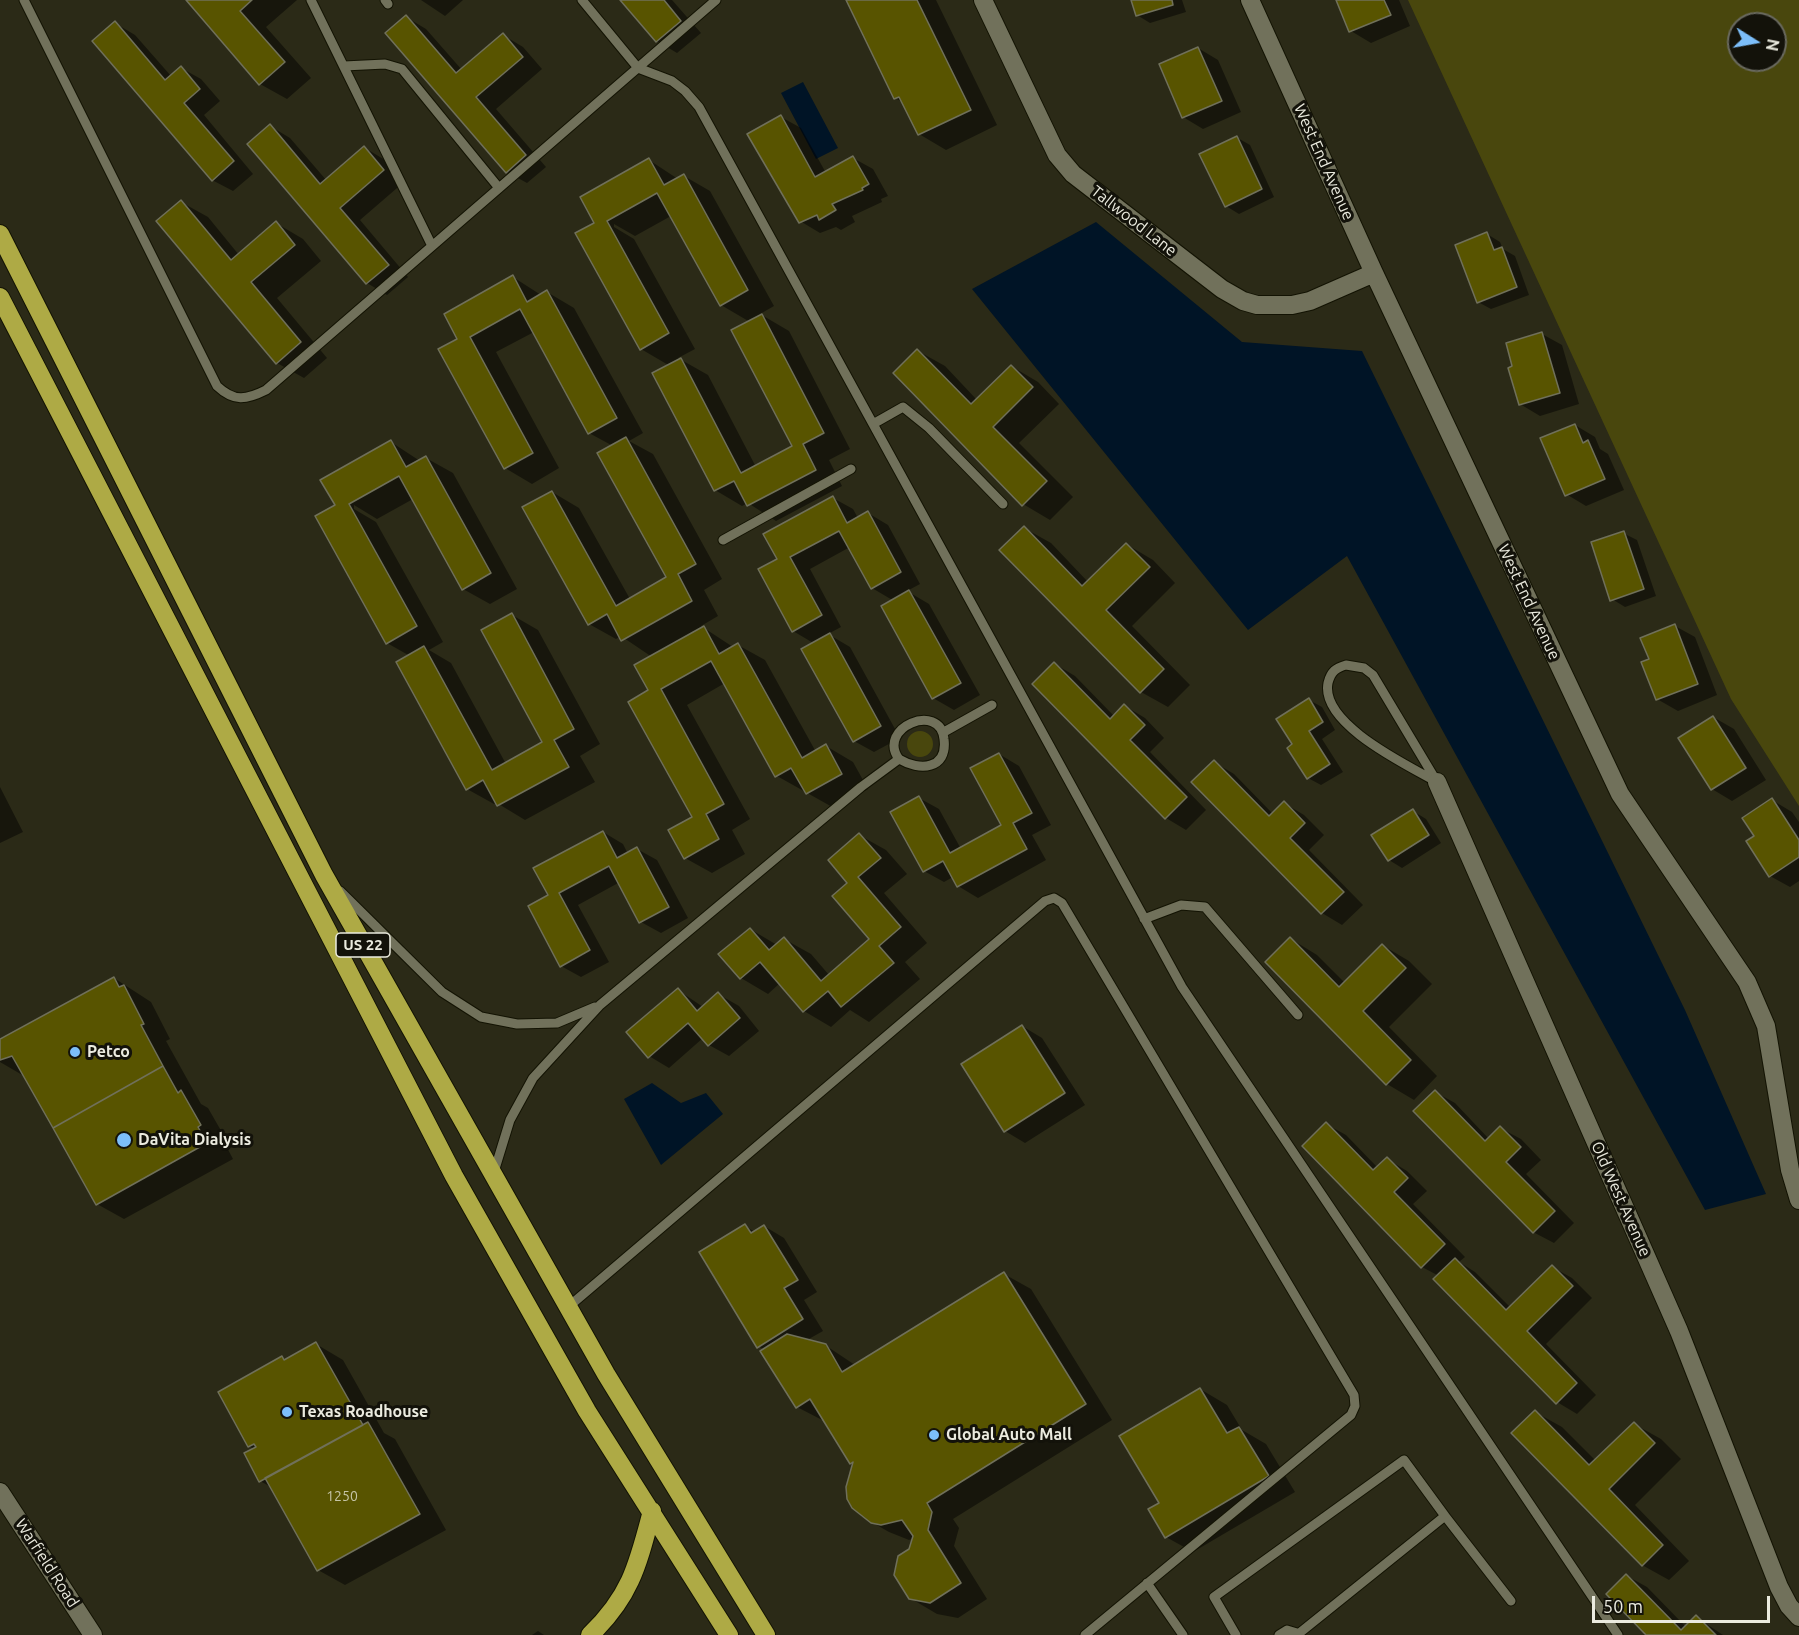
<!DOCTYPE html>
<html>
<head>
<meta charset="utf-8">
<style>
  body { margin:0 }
  #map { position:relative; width:1799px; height:1635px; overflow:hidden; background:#2b2a17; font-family:Ubuntu,sans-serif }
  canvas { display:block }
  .north { position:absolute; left:1727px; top:12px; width:60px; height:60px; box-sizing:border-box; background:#13120a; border:2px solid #69695f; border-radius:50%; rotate:101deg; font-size:16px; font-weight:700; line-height:24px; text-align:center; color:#ebebdf }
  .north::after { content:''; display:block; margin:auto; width:21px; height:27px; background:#7cbef9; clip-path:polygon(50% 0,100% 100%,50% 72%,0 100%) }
  .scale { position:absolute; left:1592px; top:1596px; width:178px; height:27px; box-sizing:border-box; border:3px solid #ebebdf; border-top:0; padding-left:8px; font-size:18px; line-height:21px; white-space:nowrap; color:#ebebdf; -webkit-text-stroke:4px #13120a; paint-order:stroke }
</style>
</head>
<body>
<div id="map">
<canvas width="1799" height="1635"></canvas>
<div class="north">N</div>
<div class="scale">50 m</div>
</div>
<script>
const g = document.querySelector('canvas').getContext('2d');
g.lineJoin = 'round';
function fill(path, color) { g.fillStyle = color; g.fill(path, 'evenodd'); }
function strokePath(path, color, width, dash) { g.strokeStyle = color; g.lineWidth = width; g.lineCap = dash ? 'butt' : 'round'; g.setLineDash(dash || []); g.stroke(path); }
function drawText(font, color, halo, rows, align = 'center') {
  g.font = font + ' Ubuntu,sans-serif'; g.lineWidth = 6; g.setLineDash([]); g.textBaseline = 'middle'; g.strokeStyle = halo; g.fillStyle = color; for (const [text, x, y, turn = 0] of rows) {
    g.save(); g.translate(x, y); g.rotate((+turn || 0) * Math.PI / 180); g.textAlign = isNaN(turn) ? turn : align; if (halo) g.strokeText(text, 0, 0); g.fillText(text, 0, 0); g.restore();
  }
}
fill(new Path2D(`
  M 1408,0 L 1799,0 L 1799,806 L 1731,699 ZM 1739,24 L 1775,24 L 1775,60 L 1739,60 Z
  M907 744a13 13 0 1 1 26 0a13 13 0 1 1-26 0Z`), '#49470d');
fill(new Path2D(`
  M 803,82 L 838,148 L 816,159 L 781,93 Z
  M 1096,222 L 1242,342 L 1362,351 L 1685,1010 L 1766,1194 L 1705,1210 L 1347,556 L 1248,630 L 972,289 Z
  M 652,1083 L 681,1103 L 706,1093 L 723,1114 L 661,1165 L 624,1099 Z`), '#001426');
fill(new Path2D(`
  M 187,0 L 297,0 L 266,27 L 311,78 L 287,99 L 260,84 Z
  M 421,0 L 463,0 L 445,16 Z
  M 622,0 L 672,0 L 701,33 L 677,53 L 657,41 Z
  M 848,0 L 936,0 L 997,125 L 946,150 L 919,134 L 904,103 L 895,98 Z
  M 1132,0 L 1182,0 L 1186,12 L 1150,23 L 1137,15 Z
  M 1338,0 L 1399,0 L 1410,26 L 1371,43 L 1351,31 Z
  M 406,17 L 426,29 L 462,70 L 503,35 L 523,47 L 542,69 L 496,109 L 546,167 L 527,183 L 507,172 Z
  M 115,23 L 135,35 L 171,76 L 181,68 L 201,79 L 220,101 L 204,115 L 253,174 L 233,191 L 212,180 Z
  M 1198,48 L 1218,60 L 1241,112 L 1203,129 L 1183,117 Z
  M 781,117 L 801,128 L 826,173 L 853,158 L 873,169 L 888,196 L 881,199 L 882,202 L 852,216 L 855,222 L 841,230 L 836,227 L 820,233 L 800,221 Z
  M 270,126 L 290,138 L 327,181 L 365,148 L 385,160 L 404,182 L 360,220 L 408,277 L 387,295 L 367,283 L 249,144 Z
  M 1236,137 L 1250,145 L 1274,197 L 1239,214 L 1226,206 Z
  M 649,160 L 678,179 L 684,176 L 710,191 L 774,306 L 760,314 L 789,331 L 850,449 L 829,460 L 842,486 L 776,521 L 748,503 L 742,506 L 715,490 L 670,366 L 641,349 L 596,223 ZM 671,216 L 721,305 L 750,322 L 794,447 L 756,467 L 708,375 L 678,358 L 695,349 L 634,239 L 614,227 L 614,224 L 635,236 Z
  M 181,202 L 208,217 L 239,255 L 276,223 L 303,239 L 321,261 L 277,298 L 327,358 L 304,378 L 277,363 Z
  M 1487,234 L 1500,242 L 1503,249 L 1515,256 L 1529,295 L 1491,309 L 1478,302 Z
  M 513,277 L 541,295 L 547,292 L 574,308 L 643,433 L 629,441 L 653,454 L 722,579 L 704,590 L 718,616 L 701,626 L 733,647 L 738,645 L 765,660 L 816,752 L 826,746 L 853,762 L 868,789 L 834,808 L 777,776 L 725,683 L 687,705 L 750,819 L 732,830 L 745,854 L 712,873 L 685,858 L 694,818 L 650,691 L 652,657 L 621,636 L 616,639 L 589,624 L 552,492 L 579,508 L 630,599 L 668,578 L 613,446 L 589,433 L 534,332 L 496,352 L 559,468 L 532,484 L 505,468 L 459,339 Z
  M 1542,334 L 1562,345 L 1579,404 L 1540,416 L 1520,404 Z
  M 918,351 L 945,366 L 977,400 L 1011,366 L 1038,382 L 1059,404 L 1019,443 L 1073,497 L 1050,520 L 1023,504 Z
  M 1575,425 L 1595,437 L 1600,449 L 1608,454 L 1624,490 L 1586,506 L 1566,494 Z
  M 391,442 L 420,461 L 426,458 L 453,473 L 517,589 L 490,604 L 463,589 L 413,499 L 377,519 L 354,505 L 354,509 L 376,522 L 443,642 L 429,650 L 451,663 L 506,764 L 544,742 L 512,615 L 538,630 L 600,744 L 580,756 L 595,782 L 525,820 L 497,803 L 494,804 L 467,789 L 410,656 L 387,643 L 337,505 Z
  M 833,498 L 853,509 L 858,518 L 868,513 L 888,525 L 920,584 L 907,591 L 929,604 L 980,695 L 954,710 L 933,698 L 883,607 L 894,601 L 872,588 L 850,547 L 810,569 L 841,627 L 828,634 L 850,647 L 900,738 L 874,752 L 854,741 L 815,644 L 793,631 L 779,559 Z
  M 1024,528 L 1051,543 L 1088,582 L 1126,544 L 1153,560 L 1175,583 L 1132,626 L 1190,685 L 1168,707 L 1141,692 Z
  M 1623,533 L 1637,540 L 1656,596 L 1625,607 L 1612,599 Z
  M 1675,626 L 1695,637 L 1717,695 L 1678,711 L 1657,699 L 1650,660 Z
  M 1055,664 L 1075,676 L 1114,716 L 1125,706 L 1145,718 L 1164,738 L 1150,752 L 1206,810 L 1186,830 L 1166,818 L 1035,684 Z
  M 1309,700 L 1322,707 L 1335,730 L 1322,739 L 1343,772 L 1321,785 L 1308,778 L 1294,745 Z
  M 1713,717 L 1734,729 L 1766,780 L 1732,801 L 1712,789 Z
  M 999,754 L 1019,766 L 1051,825 L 1032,835 L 1046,860 L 978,898 L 958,886 L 953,877 L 944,882 L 924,871 L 919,798 L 939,809 L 961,849 L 1003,826 Z
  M 1214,762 L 1234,774 L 1273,814 L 1284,803 L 1304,815 L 1324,835 L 1309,850 L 1363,905 L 1342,925 L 1322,913 L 1194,782 Z
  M 0,787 L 23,832 L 0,843 Z
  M 1772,800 L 1792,812 L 1799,822 L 1799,881 L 1790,887 L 1770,876 L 1756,836 Z
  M 1413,811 L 1426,819 L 1441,843 L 1402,868 L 1389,860 Z
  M 603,832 L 623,844 L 628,854 L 637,849 L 657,860 L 688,918 L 661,933 L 641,922 L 620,882 L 578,905 L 609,962 L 581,977 L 561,966 L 550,896 Z
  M 859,835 L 886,850 L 907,874 L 884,893 L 927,943 L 905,962 L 920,979 L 869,1022 L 850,1010 L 831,1027 L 804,1011 L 780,983 L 768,994 L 741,978 L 750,929 L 777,945 L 784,939 L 811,954 L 829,975 L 871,940 L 849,883 Z
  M 1291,939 L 1317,955 L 1345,983 L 1382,945 L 1409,961 L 1432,984 L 1389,1027 L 1437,1076 L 1414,1100 L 1387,1084 L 1267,962 Z
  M 114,978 L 151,1002 L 170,1039 L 166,1041 L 201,1104 L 208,1108 L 227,1141 L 224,1142 L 233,1159 L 124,1219 L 97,1204 L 24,1076 L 0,1062 L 0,1041 Z
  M 678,990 L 703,1007 L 718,994 L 739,1006 L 759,1031 L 729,1056 L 709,1045 L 703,1038 L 669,1068 L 649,1056 Z
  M 1022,1026 L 1042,1038 L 1085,1105 L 1025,1143 L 1005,1131 Z
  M 1435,1092 L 1455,1103 L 1489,1139 L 1500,1128 L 1521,1139 L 1541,1160 L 1526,1174 L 1574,1223 L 1554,1243 L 1533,1232 Z
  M 1326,1124 L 1346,1135 L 1378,1168 L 1387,1159 L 1407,1171 L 1427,1191 L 1413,1204 L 1465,1257 L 1459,1262 L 1475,1272 L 1511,1308 L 1552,1267 L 1572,1278 L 1592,1298 L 1546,1344 L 1596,1395 L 1577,1414 L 1557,1402 L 1439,1276 L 1422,1267 L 1304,1146 Z
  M 745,1226 L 755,1232 L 764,1226 L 784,1238 L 817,1292 L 804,1300 L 823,1331 L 807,1340 L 825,1345 L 855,1365 L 1004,1274 L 1031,1289 L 1112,1420 L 953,1519 L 959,1528 L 954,1546 L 987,1599 L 958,1618 L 937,1614 L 910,1598 L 911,1550 L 914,1538 L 909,1540 L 889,1532 L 861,1516 L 849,1498 L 854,1465 L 826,1422 L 797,1407 L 765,1350 L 758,1346 Z
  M 316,1344 L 343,1360 L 384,1433 L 395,1439 L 446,1530 L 345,1585 L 318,1570 L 271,1487 L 260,1481 L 254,1449 L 249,1446 L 282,1358 L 286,1360 Z
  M 1200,1389 L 1227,1405 L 1242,1430 L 1266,1444 L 1295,1492 L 1193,1552 L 1166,1537 L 1161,1503 Z
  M 1535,1412 L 1562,1427 L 1596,1461 L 1634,1424 L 1661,1439 L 1681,1459 L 1635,1505 L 1689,1561 L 1669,1580 L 1642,1565 Z
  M 1627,1576 L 1647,1587 L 1686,1627 L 1696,1617 L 1723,1635 L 1648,1635 Z
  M 538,1631 L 544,1635 L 532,1635 Z`), '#0007');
const building = new Path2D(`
  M 186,0 L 252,0 L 240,11 L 285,62 L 259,85 Z
  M 620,0 L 664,0 L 681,21 L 656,42 Z
  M 846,0 L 917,0 L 971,110 L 918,135 L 899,97 L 894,99 Z
  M 1131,0 L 1172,0 L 1173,5 L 1136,16 Z
  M 1336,0 L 1384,0 L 1391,15 L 1349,32 Z
  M 406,15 L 456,73 L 503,33 L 523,57 L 476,97 L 526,155 L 506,173 L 385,33 Z
  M 115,21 L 165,80 L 181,66 L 200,89 L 184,103 L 234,161 L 212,181 L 92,41 Z
  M 1198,47 L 1222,101 L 1182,118 L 1159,64 Z
  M 781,115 L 815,177 L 853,156 L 869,184 L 862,188 L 863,190 L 832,204 L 836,210 L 819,220 L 817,215 L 799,223 L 747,134 Z
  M 270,124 L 320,184 L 364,146 L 384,170 L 340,208 L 389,265 L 366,284 L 247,144 Z
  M 1237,136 L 1262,189 L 1225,207 L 1199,154 Z
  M 649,158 L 664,185 L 684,174 L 748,290 L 720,306 L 657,193 L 607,221 L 669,333 L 640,350 L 575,233 L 594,223 L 580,197 Z
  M 181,200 L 231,260 L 276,221 L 295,245 L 251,282 L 301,342 L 276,364 L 156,221 Z
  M 1487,232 L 1494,250 L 1502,247 L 1517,287 L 1477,303 L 1455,245 Z
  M 513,275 L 527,302 L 547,290 L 617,418 L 588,434 L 520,309 L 470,337 L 533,453 L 504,469 L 438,349 L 457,339 L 444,314 Z
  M 762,314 L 824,433 L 803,444 L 816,470 L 747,506 L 734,481 L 714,491 L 652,373 L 681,358 L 741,473 L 792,446 L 731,330 Z
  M 1542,332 L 1560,393 L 1519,405 L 1508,368 L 1512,366 L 1506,343 Z
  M 917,349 L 971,404 L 1011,365 L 1033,387 L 993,427 L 1047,481 L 1022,506 L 893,373 Z
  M 1575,424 L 1583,443 L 1588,440 L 1605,479 L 1565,496 L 1540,438 Z
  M 626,437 L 696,564 L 678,574 L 692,601 L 621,641 L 607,614 L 588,625 L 522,507 L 552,491 L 616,606 L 666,577 L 597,453 Z
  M 391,440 L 406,467 L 426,456 L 491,573 L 462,590 L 399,476 L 349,504 L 417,626 L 386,644 L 315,516 L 335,505 L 320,480 Z
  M 833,496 L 847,523 L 868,511 L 901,572 L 871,589 L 839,531 L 790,557 L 822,615 L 792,632 L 758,569 L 777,559 L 763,534 Z
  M 1024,526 L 1082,586 L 1126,543 L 1150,567 L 1106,610 L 1164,669 L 1140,693 L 999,550 Z
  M 1624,531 L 1644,589 L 1610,601 L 1591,542 Z
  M 909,590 L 961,683 L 932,699 L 881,606 Z
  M 512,613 L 574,729 L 554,740 L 569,767 L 497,806 L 483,780 L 466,790 L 396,662 L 424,646 L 492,770 L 542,742 L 481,630 Z
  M 1675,624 L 1698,684 L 1656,700 L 1641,662 L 1649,659 L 1640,638 Z
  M 704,626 L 719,654 L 738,643 L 802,758 L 826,744 L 842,774 L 806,794 L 791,768 L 775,777 L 711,661 L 661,689 L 724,804 L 706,814 L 719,839 L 684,859 L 668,830 L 692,817 L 628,702 L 648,690 L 634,665 Z
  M 830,633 L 881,726 L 853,742 L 801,649 Z
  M 1054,662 L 1110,719 L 1124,704 L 1145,725 L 1130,740 L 1187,797 L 1165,819 L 1032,684 Z
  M 1309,698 L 1323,722 L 1309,731 L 1330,764 L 1307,779 L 1287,748 L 1292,744 L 1276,719 Z
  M 1713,716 L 1746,768 L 1711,790 L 1678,738 Z
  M 999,753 L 1032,813 L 1013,823 L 1027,849 L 957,887 L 943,861 L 923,872 L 890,812 L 919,796 L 950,853 L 1001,825 L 970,768 Z
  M 1214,760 L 1269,816 L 1284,801 L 1305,823 L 1290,838 L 1344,892 L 1321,914 L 1191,782 Z
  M 1772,798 L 1799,840 L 1799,857 L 1769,877 L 1746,841 L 1754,836 L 1742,818 Z
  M 1413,809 L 1429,835 L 1388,861 L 1371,835 Z
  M 603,831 L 617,858 L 637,847 L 669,907 L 639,923 L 609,866 L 559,893 L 590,950 L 560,967 L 528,906 L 548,895 L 533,868 Z
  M 859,833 L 881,858 L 858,877 L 901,927 L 879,946 L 894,963 L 841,1007 L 828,991 L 803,1012 L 760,962 L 740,979 L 718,954 L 750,928 L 769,950 L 784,937 L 821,981 L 869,939 L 832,896 L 847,883 L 828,860 Z
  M 1290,937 L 1339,987 L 1382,944 L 1406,968 L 1363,1011 L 1411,1060 L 1386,1085 L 1265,962 Z
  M 114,977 L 119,987 L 124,985 L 144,1024 L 141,1025 L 163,1066 L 53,1128 L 12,1056 L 0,1060 L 0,1039 Z
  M 678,988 L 697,1011 L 718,992 L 740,1018 L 708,1046 L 688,1023 L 648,1058 L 626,1032 Z
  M 1022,1025 L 1065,1093 L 1004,1132 L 961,1064 Z
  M 163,1066 L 178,1093 L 181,1090 L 201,1125 L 198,1127 L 207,1143 L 96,1205 L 53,1128 Z
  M 1435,1090 L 1485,1141 L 1500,1126 L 1521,1147 L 1506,1162 L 1555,1211 L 1533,1233 L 1413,1111 Z
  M 1326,1122 L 1373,1170 L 1387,1157 L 1408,1178 L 1394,1192 L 1445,1244 L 1421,1268 L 1302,1146 Z
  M 745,1224 L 751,1233 L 764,1225 L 798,1280 L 784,1288 L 803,1319 L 757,1348 L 699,1252 Z
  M 1455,1258 L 1506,1310 L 1552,1265 L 1573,1286 L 1527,1331 L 1577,1383 L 1556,1404 L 1433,1279 Z
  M 1004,1272 L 1086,1404 L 927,1503 L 932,1512 L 928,1530 L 961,1583 L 930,1603 L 909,1599 L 894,1575 L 898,1556 L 909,1549 L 913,1536 L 902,1520 L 881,1525 L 871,1523 L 852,1508 L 847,1499 L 846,1487 L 853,1462 L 850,1464 L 810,1399 L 796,1408 L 760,1351 L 787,1334 L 826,1344 L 842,1372 Z
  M 316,1342 L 363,1425 L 259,1482 L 244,1453 L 256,1447 L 254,1444 L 248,1447 L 218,1392 L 282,1356 L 284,1360 Z
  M 1200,1388 L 1227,1433 L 1239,1427 L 1269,1476 L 1165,1538 L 1148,1509 L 1159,1503 L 1119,1436 Z
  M 1535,1410 L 1589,1465 L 1634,1422 L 1655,1443 L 1609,1489 L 1663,1545 L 1642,1566 L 1511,1433 Z
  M 368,1422 L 420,1514 L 317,1571 L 265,1478 Z
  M 1626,1574 L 1681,1630 L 1696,1615 L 1716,1635 L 1646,1635 L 1606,1594 Z`);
fill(building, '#585400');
strokePath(building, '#70705a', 1.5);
const lane = new Path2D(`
  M 24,0 L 217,386 C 234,402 246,400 266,390 L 716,0
  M 311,0 L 432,246
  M 385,0 L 388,4
  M 582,0 L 638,68 L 672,81 L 685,91 L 699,107 L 1182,987 L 1618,1635
  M 344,66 L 385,64 L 402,69 L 499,188
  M 873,424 L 903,407 L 929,428 L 1003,504
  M 723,540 L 851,469
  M 1346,665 L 1364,668 L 1373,675 L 1437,782 C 1407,765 1320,724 1328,683 C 1331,671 1336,668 1346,665 Z
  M 944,732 L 992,705
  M 340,891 L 442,992 L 481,1017 L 517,1024 L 557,1023 L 595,1007
  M 1144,919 L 1181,905 L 1205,907 L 1298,1015
  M 494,1172 L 510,1120 L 533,1078 L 600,1005 L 861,787 L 899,759 C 919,771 948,770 944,739 C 940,701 876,728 899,759
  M 567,1308 L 1045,901 L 1054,898 L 1062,903 L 1354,1395 L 1355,1406 L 1351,1415 L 1085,1635
  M 1147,1583 L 1183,1635
  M 1236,1635 L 1214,1597 L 1404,1460 L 1445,1516
  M 1279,1635 L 1287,1630 L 1297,1633
  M 1297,1635 L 1445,1516 L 1511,1601`);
const street = new Path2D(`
  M 983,0 L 1057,155 L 1073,174 L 1222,289 L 1243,301 L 1257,305 L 1292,305 L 1310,301 L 1374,273
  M 1250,0 L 1374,273 L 1620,794 L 1747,982 L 1766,1026 L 1790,1170 L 1799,1200
  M 1437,782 L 1679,1331 L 1779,1587 L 1789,1606 L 1799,1617`);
const secondary = new Path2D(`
  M 0,1492 L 93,1635`);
const highway = new Path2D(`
  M 0,234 L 324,875 L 606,1374 L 766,1635
  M 0,297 L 454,1176 L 587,1411 L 729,1635
  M 590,1635 C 631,1596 638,1564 652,1511`);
strokePath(lane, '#131303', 11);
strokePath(street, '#131303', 20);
strokePath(secondary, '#131303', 20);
strokePath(highway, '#131303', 20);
strokePath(lane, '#71715b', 9);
strokePath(street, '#71715b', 18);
strokePath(secondary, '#71715b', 18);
strokePath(highway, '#aeaa45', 18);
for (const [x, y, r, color] of [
  [75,1052,6,"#7cbef9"],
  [124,1140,8,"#7cbef9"],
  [287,1412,6,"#7cbef9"],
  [934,1435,6,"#7cbef9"]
]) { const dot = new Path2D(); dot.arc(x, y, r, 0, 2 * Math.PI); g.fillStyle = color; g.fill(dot); strokePath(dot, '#13120a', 2); }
drawText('14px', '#c6c5a7', null, [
  ["1250",342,1496]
]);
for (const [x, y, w] of [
  [363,945,54]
]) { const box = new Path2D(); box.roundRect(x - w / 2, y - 12, w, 24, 4.5); g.fillStyle = '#13120a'; g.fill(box); strokePath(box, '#ebebdf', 1.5); }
drawText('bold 15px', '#ebebdf', null, [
  ["US 22",363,945]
]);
drawText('16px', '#ebebdf', '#13120a', [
  ["West End Avenue",1324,162,66],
  ["Tallwood Lane",1134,221,38],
  ["West End Avenue",1529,602,65],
  ["Old West Avenue",1621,1199,66],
  ["Warfield Road",47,1563,57]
]);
drawText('bold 16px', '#ebebdf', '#13120a', [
  ["Petco",87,1052],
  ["DaVita Dialysis",138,1140],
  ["Texas Roadhouse",299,1412],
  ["Global Auto Mall",946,1435]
], 'left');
</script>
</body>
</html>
